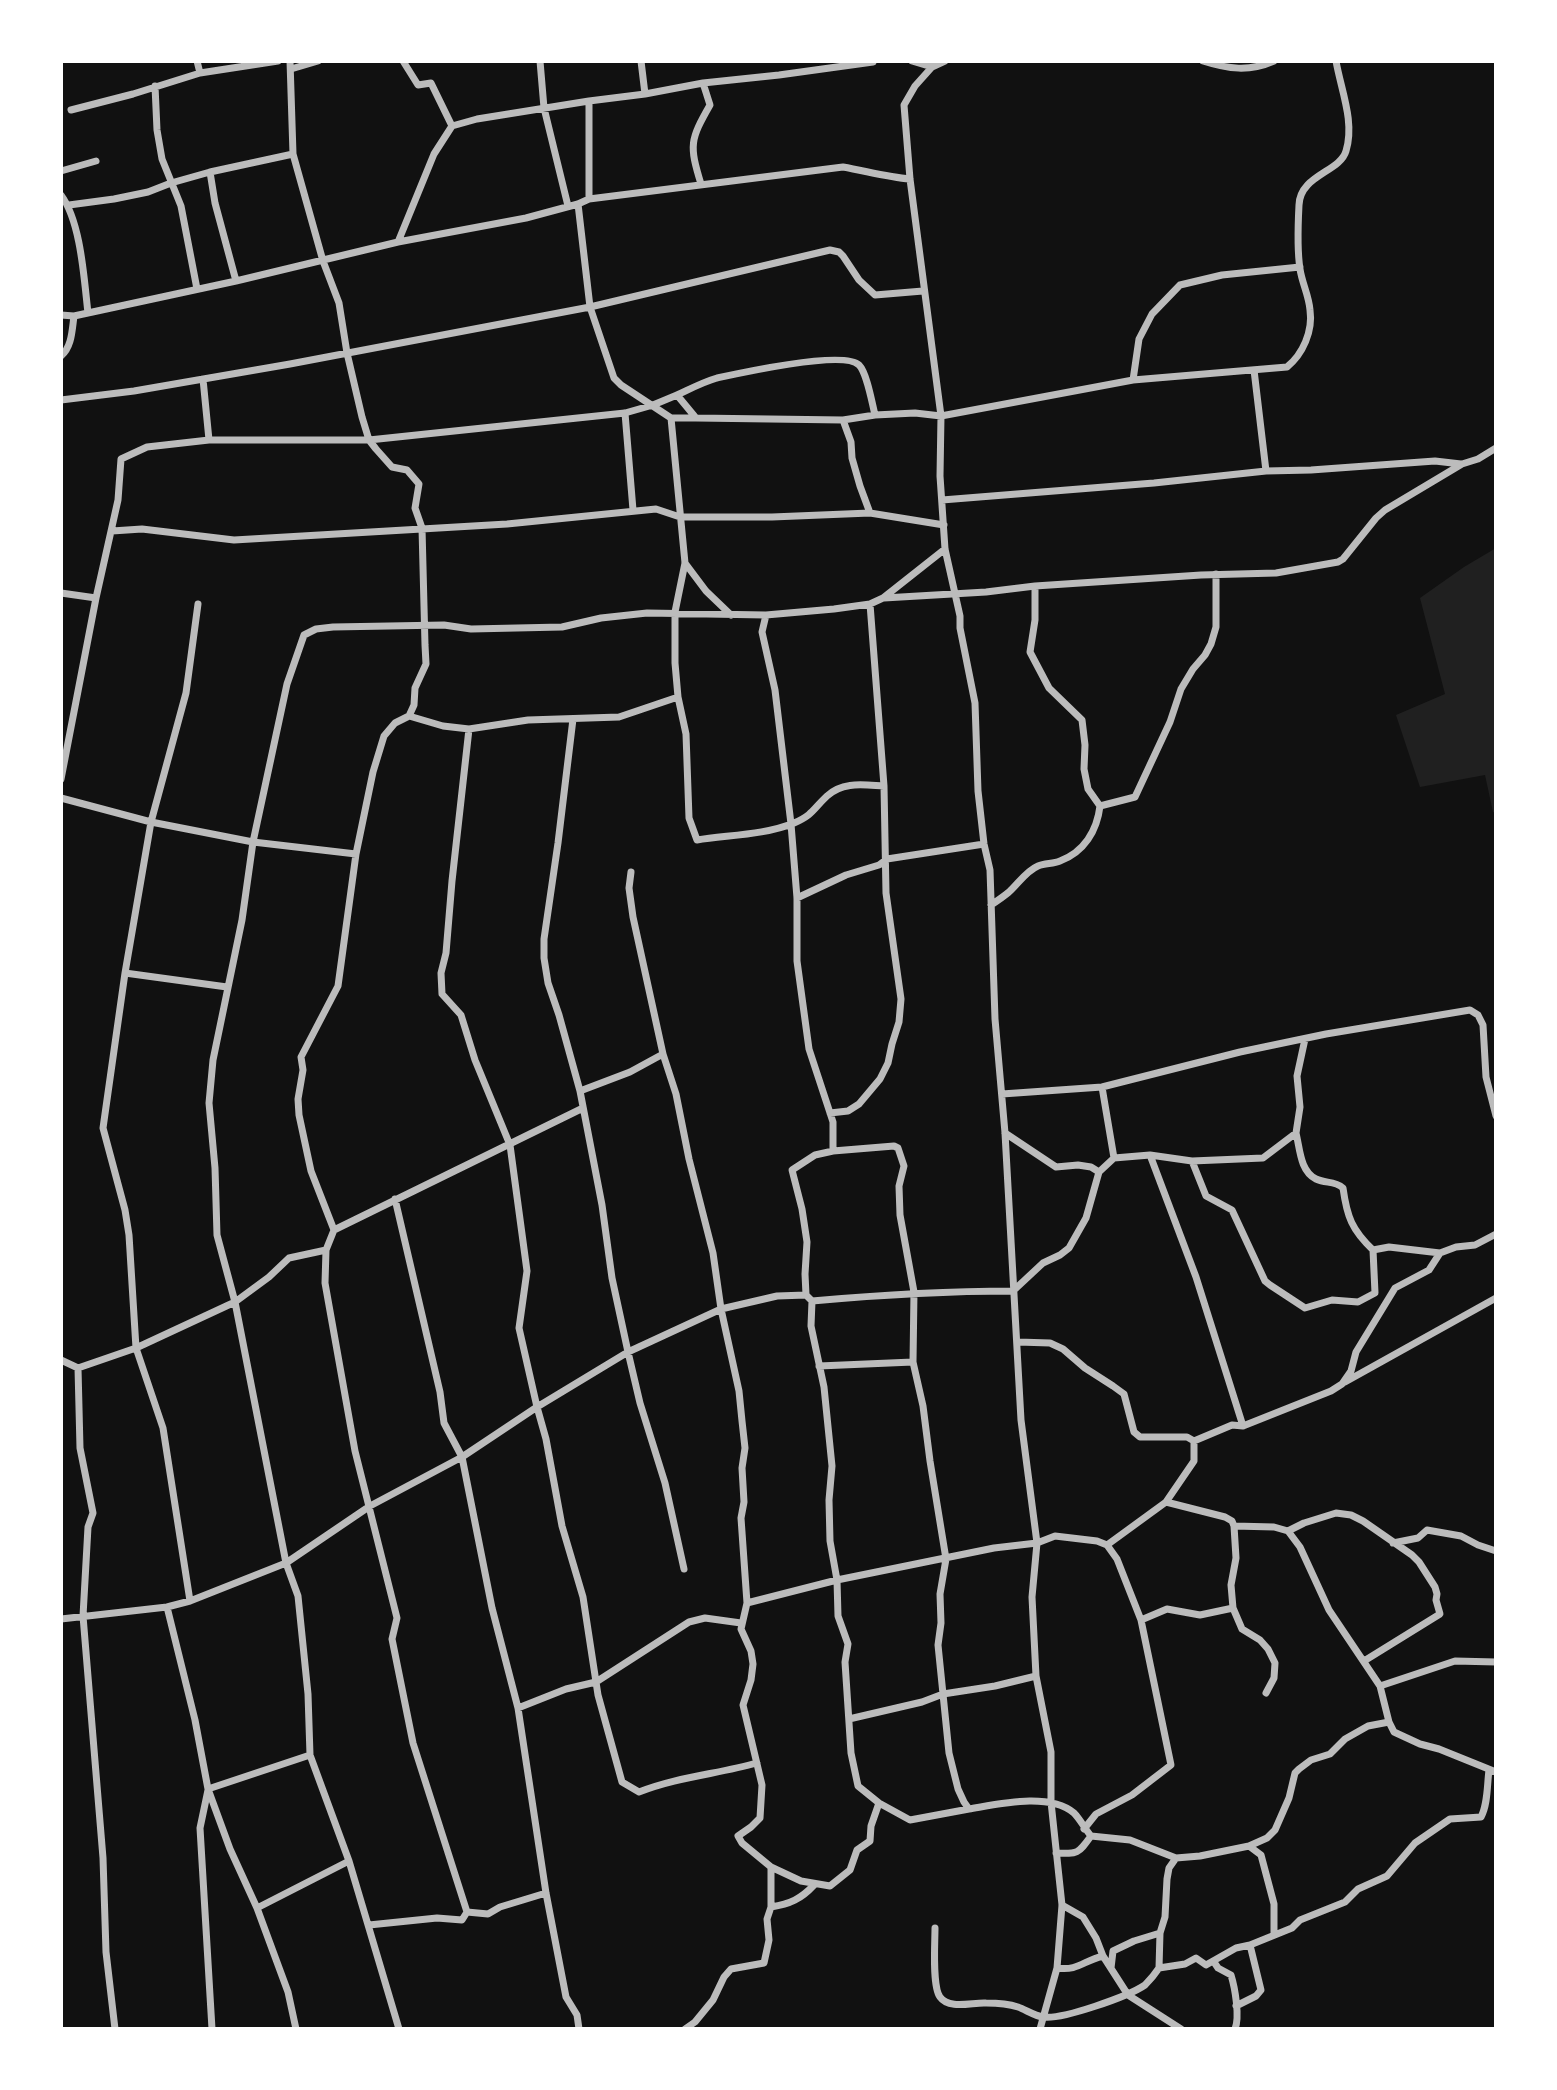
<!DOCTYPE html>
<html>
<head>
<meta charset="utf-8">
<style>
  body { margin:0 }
  #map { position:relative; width:1557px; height:2090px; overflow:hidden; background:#111; font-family:Arial,sans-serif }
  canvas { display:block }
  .frame { position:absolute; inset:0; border:63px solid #fff; pointer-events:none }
</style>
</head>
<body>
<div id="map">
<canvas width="1557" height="2090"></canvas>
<div class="frame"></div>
</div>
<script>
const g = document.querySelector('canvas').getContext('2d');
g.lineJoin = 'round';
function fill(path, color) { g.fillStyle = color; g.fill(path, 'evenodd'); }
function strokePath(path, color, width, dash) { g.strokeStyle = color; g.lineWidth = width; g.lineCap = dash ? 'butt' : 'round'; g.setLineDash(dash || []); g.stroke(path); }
fill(new Path2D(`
  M 1496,548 L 1496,813 L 1493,812 L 1485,775 L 1420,787 L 1396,715 L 1445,694 L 1420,598 L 1464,567 Z`), '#202020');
strokePath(new Path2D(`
  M 197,61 L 200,73
  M 290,61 L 293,154 L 323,261 L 339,303 L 347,353 L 362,417 L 369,440 L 376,449 L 392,467 L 407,470 L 419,484 L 415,508 L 422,528 L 425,645 L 426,664 L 415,688 L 414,705 L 409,716 L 395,723 L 384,736 L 373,772 L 356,854 L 338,986 L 301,1057 L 303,1070 L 298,1099 L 299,1115 L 311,1171 L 334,1230 L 326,1250 L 325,1283 L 355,1451 L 397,1618 L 392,1639 L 413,1743 L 467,1912 L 488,1914 L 500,1907 L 546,1893
  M 403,61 L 418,85 L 431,83 L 452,126
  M 540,61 L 544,108 L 568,206
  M 641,61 L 645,94
  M 912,61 L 932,67 L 945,61
  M 933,61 L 932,67 L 915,86 L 904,105 L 910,179 L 941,416 L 940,476 L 945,549 L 960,616 L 960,628 L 975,703 L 978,791 L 984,844 L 990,870 L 995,1019 L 1005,1133 L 1021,1420 L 1037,1543 L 1032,1597 L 1036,1676 L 1051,1752 L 1051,1802 L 1062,1905 L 1057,1968 L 1040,2029
  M 1203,61 C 1228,69 1249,72 1274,61
  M 291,69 L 318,61
  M 155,86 L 157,130 L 162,159 L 181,206 L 197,289
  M 589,101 L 589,199
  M 71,110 L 133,94 L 200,73 L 278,61
  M 61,171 L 96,161
  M 210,172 L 215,203 L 236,281
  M 701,184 C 689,145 690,140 710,105 L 703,83
  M 61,195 C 81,222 84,279 88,313
  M 578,204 L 590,307 L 830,250 L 839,252 L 843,256 L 859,280 L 875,295 L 923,291
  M 69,205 L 114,199 L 148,192 L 171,183 L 210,172 L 293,154
  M 398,242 L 434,154 L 452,126 L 477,119 L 589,101 L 645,94 L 703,83 L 779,75 L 873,62
  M 61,315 L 74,316
  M 61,356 C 72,347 72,330 74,316 L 236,281 L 398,242 L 526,218 L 578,204 L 589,199 L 843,167 C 866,171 887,177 910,179
  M 1254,370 L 1266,471
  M 203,379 L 209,440
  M 1133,380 L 1139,339 L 1152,314 L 1180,285 L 1222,275 L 1300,267
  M 677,395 C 690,389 703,382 717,378 C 740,373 844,350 859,365 C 867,373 872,403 875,415
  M 61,400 L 134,391 L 290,364 L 590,307 L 614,378 L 621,385 L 671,418 L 696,418
  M 625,413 L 633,510
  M 671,418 L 685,563 L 675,612 L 675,663 L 678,697 L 686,734 L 689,818 L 697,840 C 728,835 765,835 794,823 C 814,814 813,809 827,796 C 843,781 864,785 884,786
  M 843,420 L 851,442 L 852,458 L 860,486 L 870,513
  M 942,500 L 1154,483 L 1266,471 L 1311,470 L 1435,461 L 1461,464
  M 112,531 L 142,529 L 234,540 L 507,524 L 656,509 L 680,517 L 772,517 L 870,513 L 944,525
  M 685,563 L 706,591 L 731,615
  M 1035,586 L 1035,620 L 1030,652 L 1049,688 L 1082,720 L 1085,745 L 1084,769 L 1088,789 L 1100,806
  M 61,593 L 96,598
  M 884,598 L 986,592 L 1035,586 L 1201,575 L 1276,573 L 1338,562 L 1343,559 L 1376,518 L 1385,510 L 1462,464 L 1478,459 L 1496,448
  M 766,615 L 762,632 L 775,690 L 791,824 L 797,898 L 797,961 L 809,1049 L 833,1122 L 833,1151 L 815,1155 L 792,1170 L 802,1209 L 807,1242 L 805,1274 L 806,1295
  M 409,716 L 443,726 L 469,729 L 528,720 L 619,717 L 678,697
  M 573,719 L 558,843 L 544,939 L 544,958 L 548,983 L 559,1015 L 580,1091 L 602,1205 L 612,1278 L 628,1352 L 640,1403 L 665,1483 L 684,1569
  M 469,729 L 452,881 L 446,953 L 441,973 L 442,994 L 461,1015 L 475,1060 L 510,1145 L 527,1271 L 519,1328 L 537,1407 L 546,1439 L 562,1526 L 583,1597 L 598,1695 L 622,1782 L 639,1792 C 677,1777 717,1774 757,1763
  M 61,779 L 96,598 L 118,500 L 121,459 L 147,447 L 209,440 L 369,440 L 625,413 L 653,405 L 677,395 L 696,418 L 843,420 L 875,415 L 915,413 L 941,416 L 1133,380 L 1287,367 C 1303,354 1313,331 1310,310 C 1309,296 1302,283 1300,269 C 1297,250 1298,224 1299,205 C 1300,175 1340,172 1346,151 C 1355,122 1341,90 1336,61
  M 61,798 L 151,822 L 253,842 L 356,854
  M 631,872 L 629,888 L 633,917 L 663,1054 L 676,1094 L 689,1159 L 713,1253 L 721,1309 L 739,1391 L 742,1421 L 745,1448 L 742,1468 L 744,1502 L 741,1518 L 747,1603 L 741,1629 L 751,1651 L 753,1664 L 751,1680 L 743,1705 L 762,1785 L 760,1818 L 751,1827 L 738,1836 L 742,1843 L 771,1867 L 801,1881 L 830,1886 L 850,1870 L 857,1850 L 870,1841 L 871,1826 L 879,1803
  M 797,898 L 846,875 L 879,865 L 887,859 L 984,844
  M 991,905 C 997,901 1003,897 1009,892 C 1018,884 1026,871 1038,866 C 1045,863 1053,864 1060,861 C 1084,852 1097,831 1100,806 L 1135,797 L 1170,722 L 1181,689 L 1193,669 L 1205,655 L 1211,644 L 1216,627 L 1216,574
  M 125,973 L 227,987
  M 1102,1087 L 1114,1158
  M 580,1091 L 630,1072 L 663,1054
  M 1002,1094 L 1102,1087 L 1240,1052 L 1326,1034 L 1470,1010 L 1478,1015 L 1483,1025 L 1486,1077 L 1496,1116
  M 830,1113 L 848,1111 L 859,1104 L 880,1079 L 888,1063 L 892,1044 L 899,1022 L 901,999 L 886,893 L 884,786 L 870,604
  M 1005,1133 L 1056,1167 L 1078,1165 L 1091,1167 L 1099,1172
  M 1296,1133 C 1300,1149 1300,1171 1316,1179 C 1326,1184 1334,1180 1343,1188 C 1347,1217 1352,1230 1373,1250
  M 833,1151 L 894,1146 L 898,1148 L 904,1166 L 899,1186 L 900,1215 L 914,1292 L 913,1362 L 923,1406 L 930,1461 L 946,1559 L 940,1594 L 941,1623 L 938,1645 L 949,1753 L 958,1789 L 964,1802 L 969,1809 C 999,1804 1049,1792 1074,1813 C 1080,1819 1085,1829 1091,1836 L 1130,1840 L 1176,1858 L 1200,1856 L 1249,1846 L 1267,1838 L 1275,1830 L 1289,1798 L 1295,1773 L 1299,1769 L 1311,1760 L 1330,1754 L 1345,1739 L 1368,1726 L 1389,1722
  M 1192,1161 L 1263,1158 L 1296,1133 L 1300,1107 L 1297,1076 L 1305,1039
  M 395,1199 L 440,1392 L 444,1423 L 462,1457 L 492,1608 L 518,1708 L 546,1893 L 566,1997 L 577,2015 L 579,2029
  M 334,1230 L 583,1108
  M 812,1301 L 811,1326 L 824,1387 L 832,1466 L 829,1500 L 830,1541 L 837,1580 L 838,1616 L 848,1644 L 845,1662 L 851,1753 L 858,1786 L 879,1803 L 910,1820 L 969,1809
  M 1018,1342 L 1050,1343 L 1063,1349 L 1085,1368 L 1113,1386 L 1124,1394 L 1134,1432 L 1140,1437 L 1187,1437 L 1194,1441 L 1232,1425 L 1243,1426 L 1196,1277 L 1150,1155
  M 61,1360 L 78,1368 L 136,1348 L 235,1302 L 269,1277 L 289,1258 L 326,1250
  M 819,1366 L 913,1362
  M 78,1368 L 80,1448 L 93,1513 L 88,1527 L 83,1616 L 103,1858 L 106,1952 L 115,2029
  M 1345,1382 L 1496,1298
  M 1243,1426 L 1331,1391 L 1342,1384 L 1351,1371 L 1356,1352 L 1395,1288 L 1429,1270 L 1440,1253 L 1456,1247 L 1475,1245 L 1496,1234
  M 1166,1502 L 1225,1517 L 1232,1521 L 1234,1526 L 1236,1558 L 1231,1585 L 1233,1608 L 1242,1629 L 1260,1640 L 1268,1649 L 1275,1663 L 1274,1678 L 1266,1693
  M 1234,1526 L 1274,1527 L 1288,1531 L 1300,1547 L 1329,1610 L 1380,1686 L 1389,1722 L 1394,1732 L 1420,1744 L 1439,1749 L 1496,1772
  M 1288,1531 L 1304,1523 L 1336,1513 L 1351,1515 L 1363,1521 L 1412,1555 L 1419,1562 L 1435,1587 L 1437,1594 L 1436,1600 L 1440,1614 L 1364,1661
  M 1393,1543 L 1418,1538 L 1427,1530 L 1461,1536 L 1478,1545 L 1496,1551
  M 1107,1545 L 1166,1502 L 1194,1461 L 1194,1441
  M 190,1601 L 163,1428 L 136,1348 L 129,1235 L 125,1210 L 103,1128 L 125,973 L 151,822 L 186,693 L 198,604
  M 747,1603 L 837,1580 L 994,1548 L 1037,1543 L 1055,1536 L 1097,1541 L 1107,1545 L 1117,1559 L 1141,1620 L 1171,1765 L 1132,1795 L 1096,1814 L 1084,1829
  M 167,1607 L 195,1720 L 208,1789 L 230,1849 L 257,1908 L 288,1992 L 296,2029
  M 61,1619 L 167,1607 L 190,1601 L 286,1563 L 370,1506 L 462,1457 L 537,1407 L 628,1352 L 721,1309 L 777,1296 L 806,1295 L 812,1301 C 879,1295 945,1291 1013,1291 L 1043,1263 L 1060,1255 L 1069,1248 L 1086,1218 L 1099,1172 L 1114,1158 L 1150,1155 L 1192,1161 L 1206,1196 L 1232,1210 L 1265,1281 L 1270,1285 L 1305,1308 L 1332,1300 L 1358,1302 L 1375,1293 L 1373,1250 L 1389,1247 L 1440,1253
  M 1141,1620 L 1167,1609 L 1200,1615 L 1233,1608
  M 1380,1686 L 1455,1661 L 1496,1662
  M 518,1708 L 566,1689 L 596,1682 L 689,1622 L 705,1618 L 741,1623
  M 849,1719 L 922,1702 L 943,1694 L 995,1686 L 1036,1676
  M 208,1789 L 310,1755
  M 208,1790 L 200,1828 L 212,2029
  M 1249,1846 L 1261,1855 L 1274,1904 L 1274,1934
  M 1056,1853 C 1078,1854 1078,1854 1091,1836
  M 1062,1905 L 1083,1917 L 1096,1938 L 1103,1956 L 1128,1995 L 1181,2029
  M 771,1907 C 790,1904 801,1899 814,1885
  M 257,1908 L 349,1861
  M 369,1925 L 437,1918 L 462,1920 L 467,1912
  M 935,1928 C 935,1943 932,1986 940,1997 C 949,2010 973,2002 986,2003 C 996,2003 1009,2004 1018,2007 C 1026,2010 1035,2016 1043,2017 C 1062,2020 1129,1996 1145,1985 C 1150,1980 1155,1974 1159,1968 L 1185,1964 L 1196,1958 L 1206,1965 L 1236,1948 L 1250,1945 L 1292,1928 L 1300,1920 L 1345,1902 L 1358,1889 L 1387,1876 L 1415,1843 L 1450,1819 L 1481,1817 C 1488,1804 1487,1785 1489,1770
  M 1214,1962 L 1218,1968 L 1231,1975 C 1235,1988 1240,2017 1235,2029
  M 1057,1968 C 1078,1971 1083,1961 1103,1956
  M 1111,1968 L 1113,1951 L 1134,1941 L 1160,1933
  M 1159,1968 L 1160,1933 L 1165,1917 L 1167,1879 L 1169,1868 L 1176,1858
  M 1236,2006 L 1256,1996 L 1261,1990 L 1250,1945
  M 399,2029 L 349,1861 L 310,1755 L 308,1694 L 298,1596 L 286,1563 L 235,1302 L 217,1235 L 215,1168 L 209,1103 L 213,1060 L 242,920 L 253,842 L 287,684 L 304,635 L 316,629 L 333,627 L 444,625 L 471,629 L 562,627 L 601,618 L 647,613 L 766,615 L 834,609 L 870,604 L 883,598 L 945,549
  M 685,2029 L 695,2022 L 713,2000 L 724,1977 L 731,1969 L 764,1963 L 769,1940 L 767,1919 L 771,1907 L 771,1867`), '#bcbcbc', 7);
</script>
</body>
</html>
